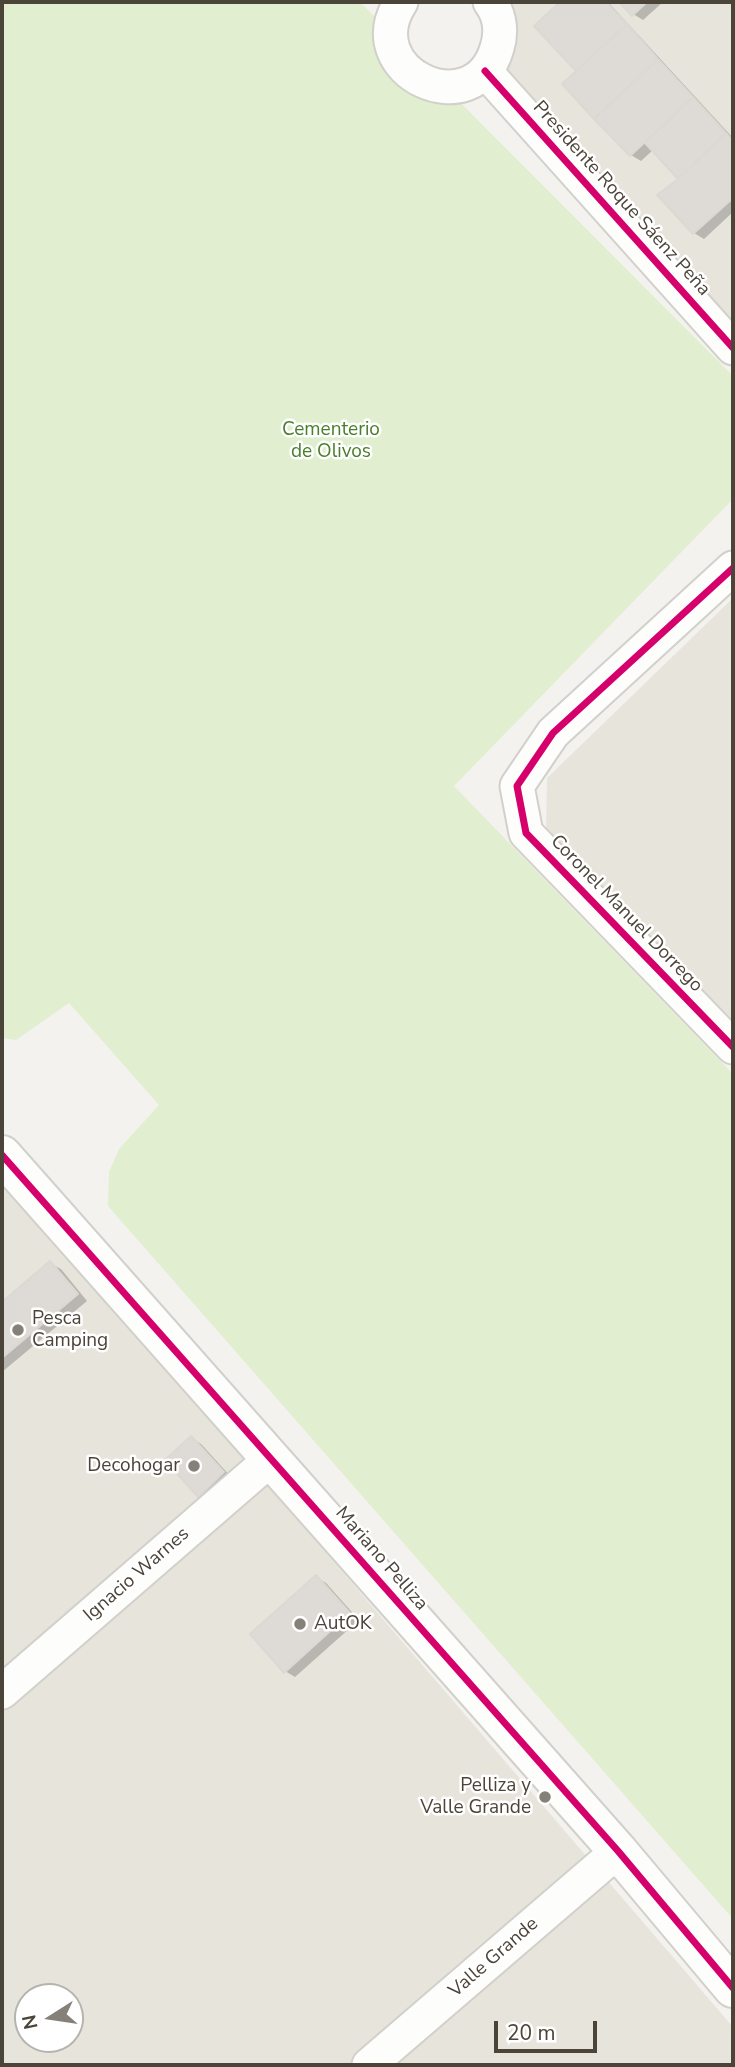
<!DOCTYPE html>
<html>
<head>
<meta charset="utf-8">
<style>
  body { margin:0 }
  #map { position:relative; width:735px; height:2067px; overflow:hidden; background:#f4f2ee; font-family:"Nunito Sans",sans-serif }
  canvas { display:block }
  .frame { position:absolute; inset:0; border:4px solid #4b4439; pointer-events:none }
  .north { position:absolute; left:14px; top:1983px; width:70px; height:70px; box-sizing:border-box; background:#fff; border:2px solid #b7b4b0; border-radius:50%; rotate:258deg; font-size:19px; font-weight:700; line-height:28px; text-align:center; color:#4b4439 }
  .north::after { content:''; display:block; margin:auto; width:24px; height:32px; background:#868178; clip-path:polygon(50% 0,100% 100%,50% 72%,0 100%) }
  .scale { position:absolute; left:494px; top:2021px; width:103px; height:32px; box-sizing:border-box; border:4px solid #4b4439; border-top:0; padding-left:9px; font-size:21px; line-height:24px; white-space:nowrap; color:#4b4439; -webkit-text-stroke:5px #fff; paint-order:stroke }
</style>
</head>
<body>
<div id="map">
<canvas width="735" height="2067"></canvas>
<div class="frame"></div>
<div class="north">N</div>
<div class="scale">20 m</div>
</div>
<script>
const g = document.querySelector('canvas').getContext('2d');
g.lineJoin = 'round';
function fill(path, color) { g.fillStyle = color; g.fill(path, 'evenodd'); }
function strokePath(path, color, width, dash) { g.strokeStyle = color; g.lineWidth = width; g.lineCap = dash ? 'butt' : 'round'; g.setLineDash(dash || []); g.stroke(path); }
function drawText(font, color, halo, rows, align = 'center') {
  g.font = font + ' "Nunito Sans",sans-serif'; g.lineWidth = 5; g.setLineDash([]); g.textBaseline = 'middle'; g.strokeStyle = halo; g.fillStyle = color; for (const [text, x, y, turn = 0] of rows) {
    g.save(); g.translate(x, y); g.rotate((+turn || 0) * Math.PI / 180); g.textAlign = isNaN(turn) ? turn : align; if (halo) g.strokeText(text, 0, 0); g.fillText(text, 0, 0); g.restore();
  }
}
fill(new Path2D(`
  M 490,2 L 733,2 L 733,348 L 495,57 Z
  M 733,598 L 733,1025 L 546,833 L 547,778 Z
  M 2,1175 L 733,2027 L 733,2065 L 2,2065 ZM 28,1997 L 70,1997 L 70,2039 L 28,2039 Z`), '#e7e4dc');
fill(new Path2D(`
  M 2,2 L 360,2 L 733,376 L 733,499 L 454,786 L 733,1074 L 733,1919 L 108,1206 L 109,1172 L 119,1149 L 159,1105 L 69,1003 L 16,1040 L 2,1038 Z`), '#e1eecf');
fill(new Path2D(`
  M 563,2 L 608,2 L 733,138 L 733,212 L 704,239 L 694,233 L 680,179 L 653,150 L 641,161 L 631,155 L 595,117 L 579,71 L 537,26 Z
  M 621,2 L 663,2 L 643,20 L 633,14 Z
  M 51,1264 L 61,1269 L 87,1301 L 2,1372 L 2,1304 Z
  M 191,1438 L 201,1444 L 233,1479 L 209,1501 L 199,1496 Z
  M 316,1577 L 326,1583 L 359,1620 L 295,1677 L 285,1671 Z`), '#0003');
const building = new Path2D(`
  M 560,2 L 606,2 L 627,24 L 576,71 L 534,26 Z
  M 619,2 L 647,2 L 632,16 Z
  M 627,24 L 658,59 L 594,119 L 562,84 Z
  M 658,59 L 693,97 L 630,156 L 594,119 Z
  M 693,97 L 726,133 L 678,179 L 645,143 Z
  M 726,133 L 733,141 L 733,198 L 693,234 L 657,195 L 678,179 Z
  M 50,1261 L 78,1294 L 2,1358 L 2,1302 Z
  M 191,1436 L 224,1472 L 198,1497 L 165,1460 Z
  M 316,1575 L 350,1613 L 284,1673 L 250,1634 Z`);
fill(building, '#dedbd6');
strokePath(building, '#dcd9d4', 2);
const minor = new Path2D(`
  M 401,2 C 355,72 474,127 497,48 C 502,32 500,15 490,2
  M 485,71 L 733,348
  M 733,568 L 553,733 L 517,786 L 526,833 L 733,1047
  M 2,1692 L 272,1458
  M 369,2065 L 618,1851`);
const tertiary = new Path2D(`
  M 2,1155 L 618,1851 L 733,1988`);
strokePath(minor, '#d2d0cb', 37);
strokePath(tertiary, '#d2d0cb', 42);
strokePath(minor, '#fdfdfc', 33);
strokePath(tertiary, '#fdfdfc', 38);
strokePath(new Path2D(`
  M 485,71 L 733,348
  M 733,568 L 553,733 L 517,786 L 526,833 L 733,1047
  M 2,1155 L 618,1851 L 733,1988`), '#d6006c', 7);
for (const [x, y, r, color] of [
  [18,1330,7,"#868178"],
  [194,1466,7,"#868178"],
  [300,1624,7,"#868178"],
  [545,1797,7,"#868178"]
]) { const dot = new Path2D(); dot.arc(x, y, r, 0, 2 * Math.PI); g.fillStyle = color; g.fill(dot); strokePath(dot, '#fff', 2.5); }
drawText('19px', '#4b4439', '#fff', [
  ["Presidente Roque Sáenz Peña",621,199,48],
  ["Coronel Manuel Dorrego",626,914,46],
  ["Mariano Pelliza",381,1559,49],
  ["Ignacio Warnes",137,1575,-41],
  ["Valle Grande",494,1958,-41]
]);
drawText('19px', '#4a7f2a', '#fff', [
  ["Cementerio",331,430],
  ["de Olivos",331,452]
]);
drawText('19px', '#4b4439', '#fff', [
  ["Pesca",32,1319],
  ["Camping",32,1341],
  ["Decohogar",180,1466,"right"],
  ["AutOK",314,1624],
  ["Pelliza y",531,1786,"right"],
  ["Valle Grande",531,1808,"right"]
], 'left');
</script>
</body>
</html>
